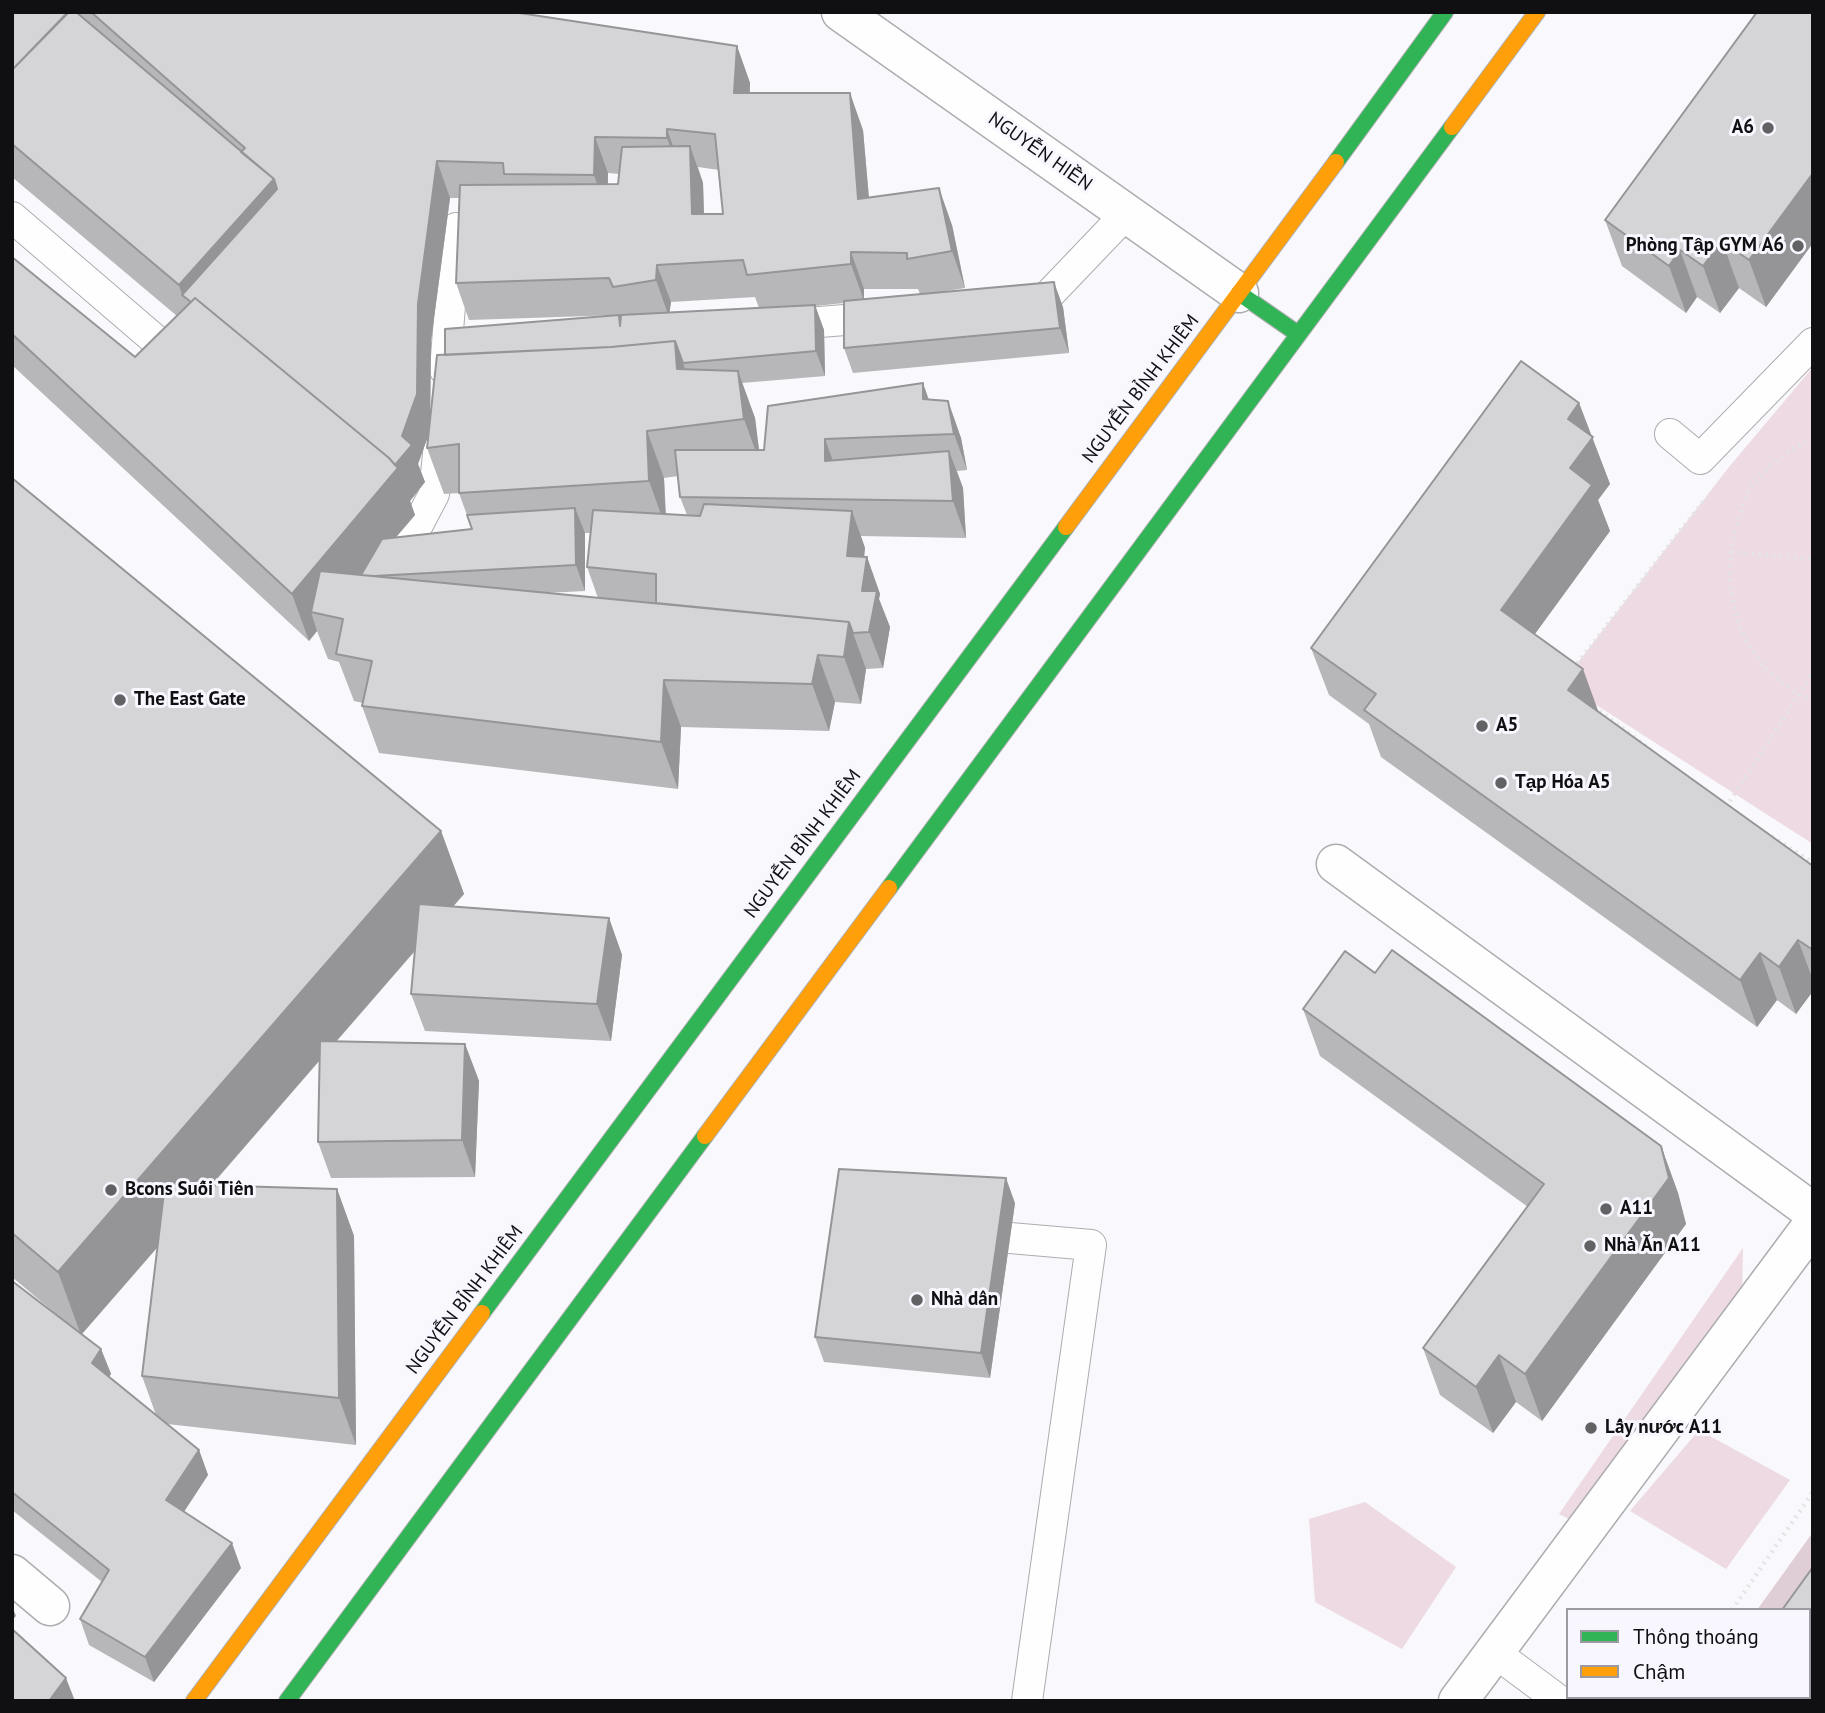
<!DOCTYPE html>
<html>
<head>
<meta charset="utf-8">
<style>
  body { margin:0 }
  #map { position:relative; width:1825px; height:1713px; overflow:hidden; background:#f9f8fc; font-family:"PT Sans",sans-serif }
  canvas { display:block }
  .frame { position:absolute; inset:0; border:14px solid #100f12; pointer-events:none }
  .legend { position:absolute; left:1566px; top:1608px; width:245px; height:91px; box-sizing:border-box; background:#f8f6fe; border:2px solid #9b9aa0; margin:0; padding:9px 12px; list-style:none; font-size:21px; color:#100f12 }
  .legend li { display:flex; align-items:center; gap:14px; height:35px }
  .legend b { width:35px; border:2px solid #9b9aa0 }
</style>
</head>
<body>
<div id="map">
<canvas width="1825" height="1713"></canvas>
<div class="frame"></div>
<ul class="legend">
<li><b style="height:9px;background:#30b455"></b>Thông thoáng</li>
<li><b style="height:9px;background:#ff9f0a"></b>Chậm</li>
</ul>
</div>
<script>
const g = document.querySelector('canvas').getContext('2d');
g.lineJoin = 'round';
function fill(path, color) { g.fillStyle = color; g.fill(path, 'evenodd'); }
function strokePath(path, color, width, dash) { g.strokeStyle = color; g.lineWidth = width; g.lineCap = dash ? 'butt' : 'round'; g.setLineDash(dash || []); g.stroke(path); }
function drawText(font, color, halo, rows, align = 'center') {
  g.font = font + ' "PT Sans",sans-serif'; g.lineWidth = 6; g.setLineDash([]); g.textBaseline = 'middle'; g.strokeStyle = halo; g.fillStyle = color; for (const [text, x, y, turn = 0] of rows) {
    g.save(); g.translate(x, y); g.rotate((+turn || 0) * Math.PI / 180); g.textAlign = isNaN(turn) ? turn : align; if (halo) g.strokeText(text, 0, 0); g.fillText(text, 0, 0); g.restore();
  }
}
fill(new Path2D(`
  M 1813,367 L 1813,844 L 1562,683 L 1729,467 Z
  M 1743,1248 L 1742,1300 L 1581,1525 L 1559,1514 Z
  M 1699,1430 L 1790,1480 L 1726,1569 L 1630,1511 Z
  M 1365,1502 L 1456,1567 L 1402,1649 L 1315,1602 L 1309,1519 Z`), '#eddae3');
fill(new Path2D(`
  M 1813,1532 L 1813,1626 L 1809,1610 L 1757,1610 Z`), '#e0ced6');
const lane = new Path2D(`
  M 12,217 L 167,350
  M 1022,305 L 1041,303 L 1127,213
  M 782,325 L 882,317
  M 445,370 L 456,228
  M 1670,434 L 1700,459 L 1813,343
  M 402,555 L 434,494 L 440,434
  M 1010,1238 L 1091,1245 L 1027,1701
  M 1494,1652 L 1560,1701`);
const street = new Path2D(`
  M 841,12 L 1239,293
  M 1336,864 L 1813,1212
  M 12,1574 L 50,1606
  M 1458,1701 L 1813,1224`);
const fast = new Path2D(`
  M 1336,162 L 1445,12
  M 1239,293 L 1298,334
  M 889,888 L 1452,127
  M 482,1313 L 1066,527
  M 287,1701 L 705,1136`);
const slow = new Path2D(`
  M 1452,127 L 1537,12
  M 1066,527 L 1336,162
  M 705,1136 L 889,888
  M 194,1701 L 482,1313`);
strokePath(lane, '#adadb0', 32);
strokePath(street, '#adadb0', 41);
strokePath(fast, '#adadb0', 18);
strokePath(slow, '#adadb0', 18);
strokePath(new Path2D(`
  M 1813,439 C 1790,449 1770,463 1753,483 C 1747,491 1744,503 1741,512 C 1723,563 1726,616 1759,660 C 1773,679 1793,691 1813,703
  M 1731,552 L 1813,559
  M 1573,669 L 1705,499
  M 1594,707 L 1651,750
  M 1726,807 L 1813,673
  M 1760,829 L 1813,863
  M 1732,1610 L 1813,1492
  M 1670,1701 L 1672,1697`), '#e4e4e5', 4.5, [2, 5]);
strokePath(lane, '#fefeff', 30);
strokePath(street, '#fefeff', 38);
strokePath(fast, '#30b455', 16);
strokePath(slow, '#ff9f0a', 16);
fill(new Path2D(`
  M 12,12 L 525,12 L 525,14 L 737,46 L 750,83 L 750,93 L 863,130 L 869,197 L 952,225 L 965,288 L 934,293 L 1063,307 L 1069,353 L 853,373 L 844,348 L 844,303 L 815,306 L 824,330 L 825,376 L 742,383 L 755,418 L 759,450 L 764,450 L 929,399 L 948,401 L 961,438 L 967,470 L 957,471 L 963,488 L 966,538 L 861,536 L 865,548 L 864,557 L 867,557 L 880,594 L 879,599 L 890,627 L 883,668 L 866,669 L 861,704 L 835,702 L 829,731 L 681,727 L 678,789 L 379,753 L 362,706 L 363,703 L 354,701 L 339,662 L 328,659 L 317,631 L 309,641 L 12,365 L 12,257 L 135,357 L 177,316 L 12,177 ZM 698,167 L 719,170 L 723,214 L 704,214 L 703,183 ZM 608,173 L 619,174 L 618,184 L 608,184 ZM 450,198 L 459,198 L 456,283 L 469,320 L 618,315 L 445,355 L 430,418 L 431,341 ZM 864,289 L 918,289 L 920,294 L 864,299 ZM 755,297 L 759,308 L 669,312 L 671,302 ZM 428,436 L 427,448 L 444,494 L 459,493 L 472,529 L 396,537 L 415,515 L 410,501 L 425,482 L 418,464 ZM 678,476 L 680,497 L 687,515 L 666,514 L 664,478 ZM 584,533 L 591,533 L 587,567 L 598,598 L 546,593 L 585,591 Z
  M 1813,12 L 1813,243 L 1766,307 L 1739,288 L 1720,313 L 1697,297 L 1686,313 L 1622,266 L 1605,220 Z
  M 1579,403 L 1610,484 L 1598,500 L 1610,531 L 1535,634 L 1598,712 L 1813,866 L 1813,991 L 1796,1014 L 1777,1000 L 1757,1027 L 1381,757 L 1369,724 L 1329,695 L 1311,648 Z
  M 12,478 L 441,831 L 464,894 L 453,906 L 609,918 L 622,955 L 611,1041 L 425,1031 L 411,994 L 415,951 L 336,1042 L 465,1044 L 479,1081 L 475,1177 L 331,1178 L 318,1142 L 320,1060 L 211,1186 L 337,1189 L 354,1236 L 356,1445 L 167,1424 L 199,1450 L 208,1475 L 184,1512 L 241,1568 L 154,1682 L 89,1645 L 80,1619 L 102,1582 L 12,1510 L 12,1281 L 62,1319 L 12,1277 ZM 157,1248 L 142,1376 L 156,1415 L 109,1377 L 111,1374 L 101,1349 L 82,1334 Z
  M 1375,973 L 1661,1146 L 1678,1193 L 1686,1224 L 1542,1421 L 1516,1402 L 1493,1433 L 1440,1395 L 1423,1348 L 1528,1207 L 1320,1056 L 1303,1009 Z
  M 1015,1203 L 990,1378 L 824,1362 L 815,1337 Z`), '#b7b6b9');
fill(new Path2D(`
  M 737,46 L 750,83 L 748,130 L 734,93 Z
  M 850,93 L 863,130 L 872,235 L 858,199 Z
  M 667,129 L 680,166 L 681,175 L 667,138 Z
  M 595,137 L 608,173 L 607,212 L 594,175 Z
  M 690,146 L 703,183 L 705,251 L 692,214 Z
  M 437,161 L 450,198 L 431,341 L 430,431 L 418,464 L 425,482 L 410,501 L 415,515 L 363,576 L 311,612 L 317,631 L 309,641 L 292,594 L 418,304 Z
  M 1813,173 L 1813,243 L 1766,307 L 1749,260 Z
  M 274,179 L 291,226 L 182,295 L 179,285 Z
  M 939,188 L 952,225 L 965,288 L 952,251 Z
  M 1722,241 L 1739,288 L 1720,313 L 1703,266 Z
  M 1680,250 L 1697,297 L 1686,313 L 1669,266 Z
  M 851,252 L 864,289 L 864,301 L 851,264 Z
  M 657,265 L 671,302 L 669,317 L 656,280 Z
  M 1054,282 L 1063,307 L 1069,353 L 1060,328 Z
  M 815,305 L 824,330 L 825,376 L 816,351 Z
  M 675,341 L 692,388 L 677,369 Z
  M 738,371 L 755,418 L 761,466 L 744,419 Z
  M 923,383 L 936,420 L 937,436 L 923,399 Z
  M 948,401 L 961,438 L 967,470 L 954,434 Z
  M 1579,403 L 1610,484 L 1598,500 L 1610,531 L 1518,657 L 1501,610 L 1568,419 Z
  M 647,431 L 664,478 L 666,528 L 649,481 Z
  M 825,439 L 838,475 L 825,461 Z
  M 949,451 L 963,488 L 966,538 L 953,501 Z
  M 575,508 L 585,533 L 585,591 L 576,565 Z
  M 852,511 L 865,548 L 860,593 L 847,556 Z
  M 867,557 L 880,594 L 879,599 L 890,627 L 883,668 L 869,632 L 862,591 Z
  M 849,622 L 866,669 L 861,704 L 844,657 Z
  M 818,655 L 835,702 L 829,731 L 812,684 Z
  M 1583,669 L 1600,716 L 1568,690 Z
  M 664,680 L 681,727 L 678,789 L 661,742 Z
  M 441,831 L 464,894 L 81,1335 L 58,1272 Z
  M 609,918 L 622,955 L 611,1041 L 597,1004 Z
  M 1798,940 L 1813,980 L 1813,991 L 1796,1014 L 1779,967 Z
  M 1760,953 L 1777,1000 L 1757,1027 L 1740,980 Z
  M 465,1044 L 479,1081 L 475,1177 L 462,1140 Z
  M 1661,1146 L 1678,1193 L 1686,1224 L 1542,1421 L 1525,1374 Z
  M 1006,1178 L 1015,1203 L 990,1378 L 981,1353 Z
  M 337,1189 L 354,1236 L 356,1445 L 339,1398 Z
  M 101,1349 L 111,1374 L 101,1388 L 92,1363 Z
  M 1499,1355 L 1516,1402 L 1493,1433 L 1476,1387 Z
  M 199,1450 L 208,1475 L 175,1525 L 166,1500 Z
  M 232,1543 L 241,1568 L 154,1682 L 145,1657 Z
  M 12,1606 L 16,1616 L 12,1620 Z
  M 66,1678 L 75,1701 L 49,1701 Z`), '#959496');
const building = new Path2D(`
  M 12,12 L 68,13 L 12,70 Z
  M 68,12 L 76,12 L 274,179 L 179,285 L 12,144 L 12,70 Z
  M 91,12 L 513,12 L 737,46 L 734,93 L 850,93 L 858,199 L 939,188 L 952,251 L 907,259 L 907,253 L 851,252 L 851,264 L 747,275 L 743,260 L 657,265 L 656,280 L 613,287 L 609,278 L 456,283 L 460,185 L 618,184 L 622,147 L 690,146 L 692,214 L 723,214 L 715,134 L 667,129 L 667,138 L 595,137 L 594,175 L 504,174 L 503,163 L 437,161 L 418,304 L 417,394 L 402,436 L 412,445 L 395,465 L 389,458 L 195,298 L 191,302 L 182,295 L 277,189 L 274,179 L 241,152 L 245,148 Z
  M 1757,12 L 1813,12 L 1813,173 L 1749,260 L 1722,241 L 1703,266 L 1680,250 L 1669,266 L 1605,220 Z
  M 12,257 L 135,357 L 195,298 L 389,458 L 398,468 L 292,594 L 12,334 Z
  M 1054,282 L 1060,328 L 844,348 L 844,301 Z
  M 815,305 L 816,351 L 683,363 L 675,341 L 611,347 L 445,355 L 445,329 L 619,315 L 620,326 L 621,315 Z
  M 675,341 L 677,369 L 738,371 L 744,419 L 647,431 L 649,481 L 459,493 L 459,444 L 427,448 L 437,355 L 611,347 Z
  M 1521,361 L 1579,403 L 1568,419 L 1593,437 L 1570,468 L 1592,485 L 1501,610 L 1583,669 L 1568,690 L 1813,866 L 1813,950 L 1798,940 L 1779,967 L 1760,953 L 1740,980 L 1364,710 L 1376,694 L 1311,648 Z
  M 923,383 L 923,399 L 948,401 L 954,434 L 825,439 L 825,461 L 949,451 L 953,501 L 680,497 L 675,450 L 764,450 L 768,406 Z
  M 12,478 L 441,831 L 58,1272 L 12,1233 Z
  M 704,504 L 852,511 L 847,556 L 867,557 L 862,591 L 877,591 L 869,632 L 853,633 L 849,622 L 656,603 L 656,574 L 587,567 L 593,510 L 700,516 Z
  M 575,508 L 576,565 L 374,576 L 361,575 L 382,539 L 472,529 L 467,515 Z
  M 320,571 L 849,622 L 844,657 L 818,655 L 812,684 L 664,680 L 661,742 L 362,706 L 372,661 L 336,654 L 343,619 L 311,612 Z
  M 419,904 L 609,918 L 597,1004 L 411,994 Z
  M 1392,950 L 1661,1146 L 1669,1178 L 1525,1374 L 1499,1355 L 1476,1387 L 1423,1348 L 1544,1184 L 1303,1009 L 1345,951 L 1375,973 Z
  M 320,1041 L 465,1044 L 462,1140 L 318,1142 Z
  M 839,1169 L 1006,1178 L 981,1353 L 815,1337 Z
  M 165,1184 L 337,1189 L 339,1398 L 142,1376 Z
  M 12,1281 L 101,1349 L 92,1363 L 199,1450 L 166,1500 L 232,1543 L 145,1657 L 80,1619 L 109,1570 L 12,1492 Z
  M 1813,1567 L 1813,1701 L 1718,1701 L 1720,1697 L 1809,1697 L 1809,1610 L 1782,1610 Z
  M 12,1629 L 66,1678 L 49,1701 L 12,1701 Z`);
fill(building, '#d5d4d7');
strokePath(building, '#959496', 2);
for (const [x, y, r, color] of [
  [1768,128,7,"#626164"],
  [1798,246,7,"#626164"],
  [120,700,7,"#626164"],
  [1482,726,7,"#626164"],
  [1501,783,7,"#626164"],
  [111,1190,7,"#626164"],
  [1606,1209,7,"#626164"],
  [1590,1246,7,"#626164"],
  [917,1300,7,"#626164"],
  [1591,1428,7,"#626164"]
]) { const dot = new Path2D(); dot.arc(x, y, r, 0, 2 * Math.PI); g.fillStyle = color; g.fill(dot); strokePath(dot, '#f8f6fe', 2.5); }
drawText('bold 19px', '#100f12', '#f8f6fe', [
  ["A6",1754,128,"right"],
  ["Phòng Tập GYM A6",1784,246,"right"],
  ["The East Gate",134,700],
  ["A5",1496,726],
  ["Tạp Hóa A5",1515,783],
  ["Bcons Suối Tiên",125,1190],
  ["A11",1620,1209],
  ["Nhà Ăn A11",1604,1246],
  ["Nhà dân",931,1300],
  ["Lấy nước A11",1605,1428]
], 'left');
drawText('19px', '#100f12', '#f8f6fe', [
  ["NGUYỄN HIỀN",1040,152,35],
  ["NGUYỄN BỈNH KHIÊM",1141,389,-53],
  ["NGUYỄN BỈNH KHIÊM",803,844,-53],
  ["NGUYỄN BỈNH KHIÊM",465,1300,-53]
]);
</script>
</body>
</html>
